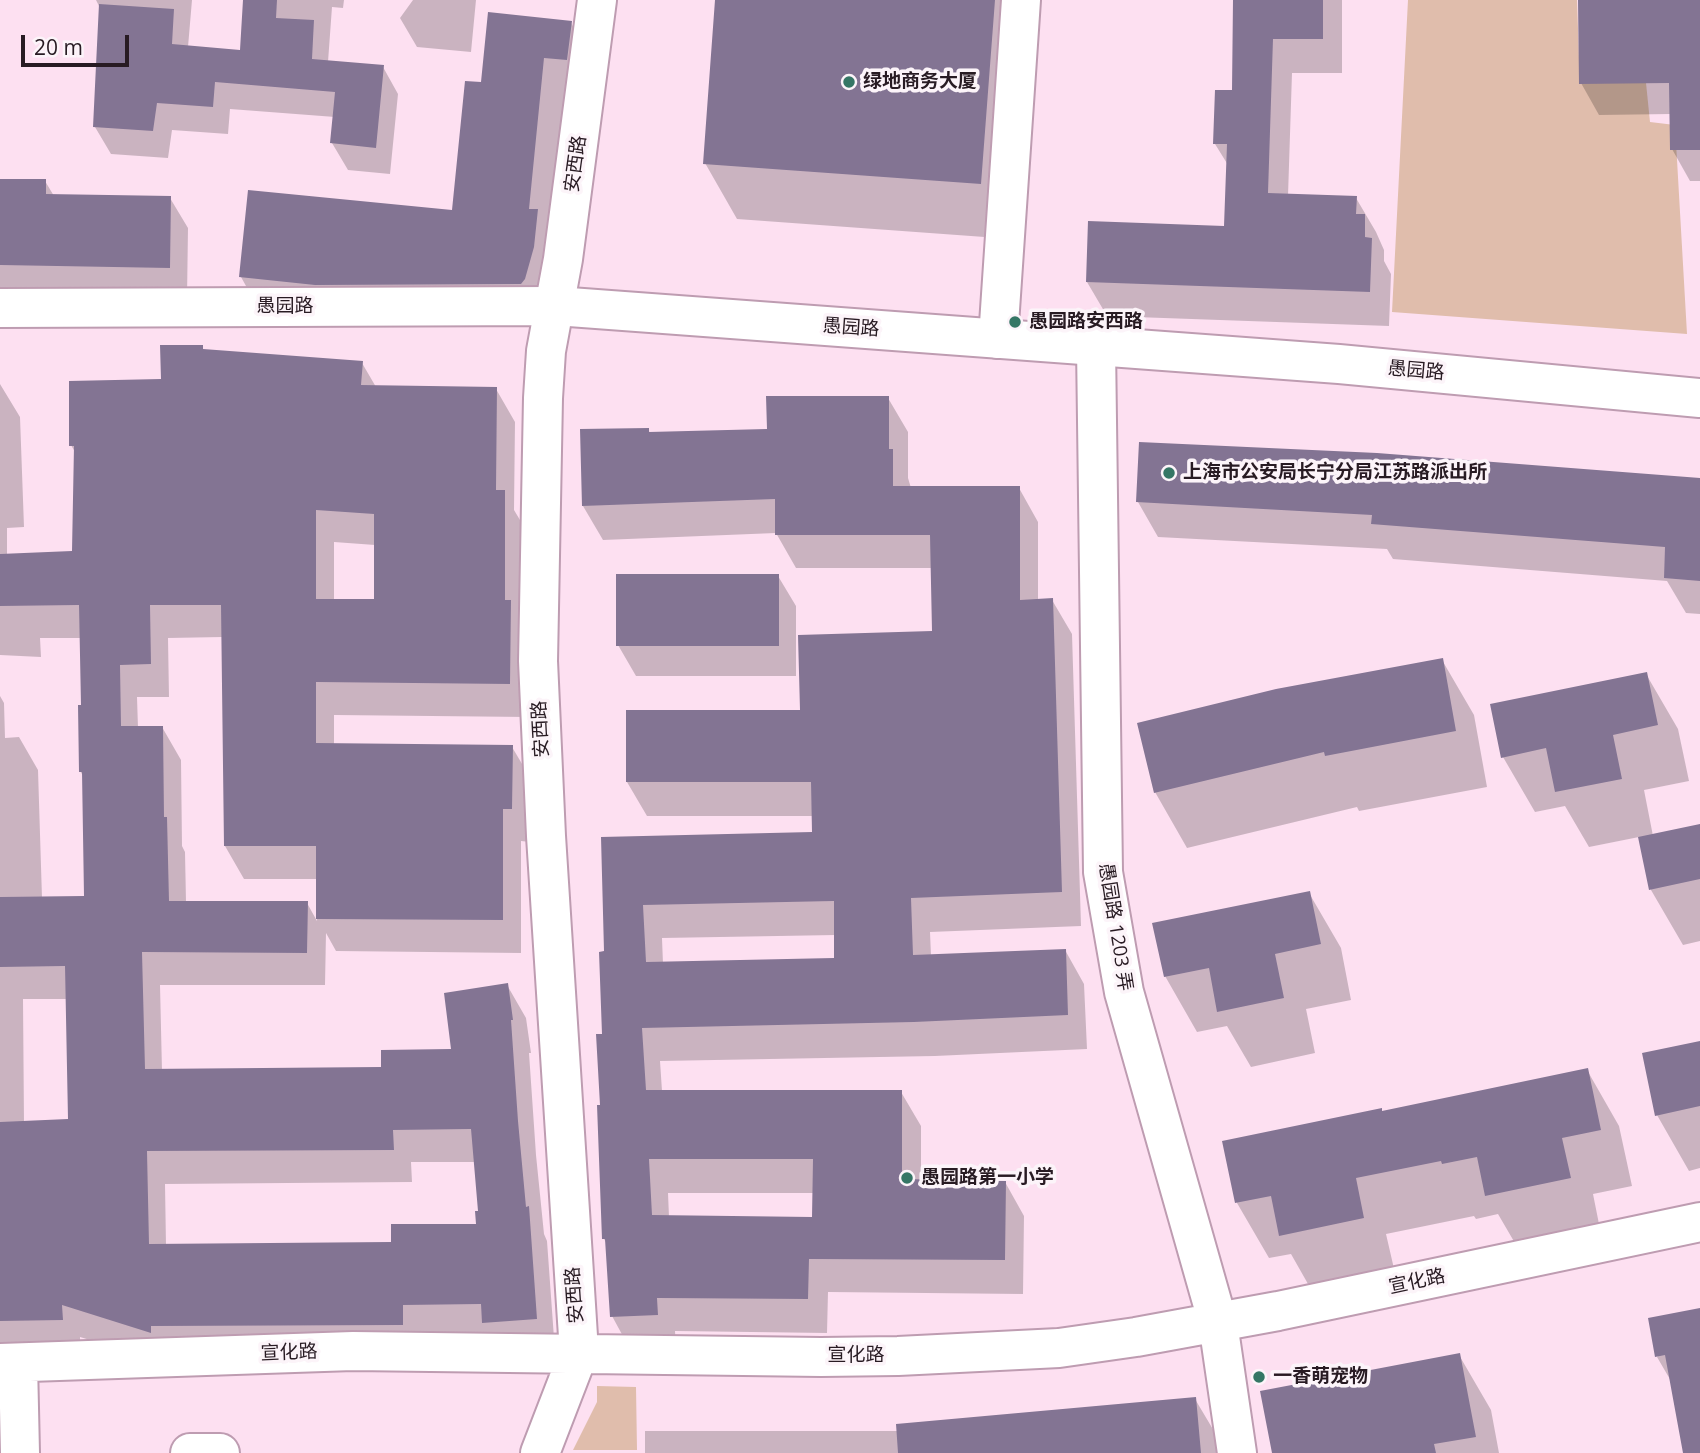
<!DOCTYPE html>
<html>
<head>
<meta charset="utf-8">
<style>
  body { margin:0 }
  #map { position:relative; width:1700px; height:1453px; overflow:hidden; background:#fde0f1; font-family:"Open Sans",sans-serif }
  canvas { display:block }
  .scale { position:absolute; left:21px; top:35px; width:108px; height:32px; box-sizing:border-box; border:4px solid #281b23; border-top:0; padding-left:9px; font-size:21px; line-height:24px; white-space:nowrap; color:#281b23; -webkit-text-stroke:5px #fcf4f9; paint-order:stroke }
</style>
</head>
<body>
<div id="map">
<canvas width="1700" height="1453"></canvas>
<div class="scale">20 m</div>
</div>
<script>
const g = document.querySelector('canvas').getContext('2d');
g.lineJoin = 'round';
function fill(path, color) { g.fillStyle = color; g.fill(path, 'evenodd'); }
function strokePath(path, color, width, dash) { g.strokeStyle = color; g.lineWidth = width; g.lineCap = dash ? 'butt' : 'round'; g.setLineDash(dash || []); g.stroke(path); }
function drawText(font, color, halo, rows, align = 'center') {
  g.font = font + ' "Open Sans","Noto Sans SC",sans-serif'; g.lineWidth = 7; g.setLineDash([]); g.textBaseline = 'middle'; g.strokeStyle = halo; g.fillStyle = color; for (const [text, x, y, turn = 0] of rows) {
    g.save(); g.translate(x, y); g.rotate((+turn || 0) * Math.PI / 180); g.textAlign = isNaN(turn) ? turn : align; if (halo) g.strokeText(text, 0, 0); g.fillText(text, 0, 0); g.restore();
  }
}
fill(new Path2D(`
  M 1408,0 L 1577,0 L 1579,57 L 1644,63 L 1650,122 L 1675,125 L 1687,334 L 1392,312 Z
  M 597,1386 L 636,1387 L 637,1450 L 573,1450 L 597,1402 Z`), '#e0bdac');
fill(new Path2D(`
  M 96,0 L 192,0 L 188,47 L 241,51 L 245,0 L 344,0 L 343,8 L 332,7 L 328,62 L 383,67 L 398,94 L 390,174 L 348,170 L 332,143 L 335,117 L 230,109 L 228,134 L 172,130 L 168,158 L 111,154 L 95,127 L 100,8 Z
  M 413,0 L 476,0 L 471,52 L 417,47 L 400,18 Z
  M 717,0 L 1030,0 L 1012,239 L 737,219 L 705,163 Z
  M 1235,0 L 1342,0 L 1342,73 L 1292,73 L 1288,196 L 1356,198 L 1376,232 L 1384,250 L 1384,261 L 1391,274 L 1389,326 L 1107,316 L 1087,282 L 1226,228 L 1228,165 L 1215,144 L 1234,92 Z
  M 1579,0 L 1700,0 L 1700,181 L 1690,181 L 1672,149 L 1671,114 L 1599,115 L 1581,83 Z
  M 571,23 L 592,59 L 587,95 L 565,93 L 550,235 L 545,316 L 261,313 L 241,277 L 453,212 L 482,84 Z
  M 0,181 L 45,181 L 54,196 L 170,198 L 188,228 L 187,298 L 0,295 Z
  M 202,346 L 204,351 L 362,363 L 376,387 L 496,389 L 515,422 L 514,510 L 523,525 L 528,717 L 334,715 L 334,745 L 512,747 L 531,779 L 530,842 L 521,841 L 521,953 L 336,951 L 326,933 L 325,985 L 160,985 L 162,1071 L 382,1069 L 453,1051 L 507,985 L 526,1018 L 531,1053 L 529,1053 L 536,1155 L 544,1234 L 547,1241 L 555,1352 L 169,1364 L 80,1337 L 80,1352 L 0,1354 L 0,696 L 4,703 L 5,738 L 19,737 L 38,770 L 42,898 L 86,898 L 84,777 L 80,771 L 83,706 L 81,638 L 40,638 L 41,657 L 0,655 L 0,384 L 20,417 L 24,527 L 7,528 L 7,555 L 74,553 L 75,452 L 71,445 L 163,381 ZM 334,542 L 375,545 L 375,601 L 334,601 ZM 223,637 L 225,846 L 244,879 L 318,879 L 317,921 L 307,903 L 186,902 L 185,852 L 182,846 L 181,760 L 162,727 L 138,728 L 137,697 L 169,697 L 168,638 ZM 23,999 L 67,999 L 70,1120 L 24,1123 ZM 411,1162 L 475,1162 L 480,1213 L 478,1226 L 392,1244 L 166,1246 L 165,1184 L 412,1182 Z
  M 888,398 L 908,432 L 908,478 L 911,488 L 1019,488 L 1038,522 L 1038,601 L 1052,600 L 1072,634 L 1081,926 L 930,932 L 931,956 L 1065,950 L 1084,984 L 1087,1049 L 935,1056 L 660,1061 L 662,1091 L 901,1092 L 921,1126 L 921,1181 L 1005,1182 L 1024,1216 L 1023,1294 L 828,1292 L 827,1333 L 675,1331 L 676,1348 L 631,1351 L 612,1316 L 607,1244 L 604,1239 L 602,1106 L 606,953 L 603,839 L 813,834 L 813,816 L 647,816 L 627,782 L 802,712 L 934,633 L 932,568 L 796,568 L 776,533 L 603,540 L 583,506 L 648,429 L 650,433 L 769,430 ZM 836,935 L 836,960 L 663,964 L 662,938 ZM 668,1193 L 815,1193 L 814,1219 L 669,1217 Z
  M 1700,479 L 1700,614 L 1686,613 L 1667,581 L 1393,559 L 1387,549 L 1158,537 L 1138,502 Z
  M 778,576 L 796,606 L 796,676 L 636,676 L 618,645 Z
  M 1442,660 L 1474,715 L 1487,787 L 1359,811 L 1357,807 L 1187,848 L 1155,792 Z
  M 1646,674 L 1678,729 L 1689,781 L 1644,790 L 1653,836 L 1700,826 L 1700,941 L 1683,945 L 1651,890 L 1639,837 L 1589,847 L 1565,806 L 1535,812 L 1503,757 Z
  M 1309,893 L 1341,948 L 1351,1000 L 1306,1009 L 1315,1053 L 1251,1067 L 1227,1026 L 1197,1032 L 1165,976 Z
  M 1700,1043 L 1700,1168 L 1689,1171 L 1657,1115 Z
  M 1587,1070 L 1619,1126 L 1632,1186 L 1593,1194 L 1601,1234 L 1519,1250 L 1498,1214 L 1476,1219 L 1474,1216 L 1386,1234 L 1395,1273 L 1312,1291 L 1291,1254 L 1269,1258 L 1237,1203 L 1225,1142 L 1382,1113 Z
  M 1700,1310 L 1700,1453 L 1689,1453 L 1671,1381 L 1657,1357 Z
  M 1459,1355 L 1491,1410 L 1499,1453 L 1274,1453 Z
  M 1195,1399 L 1227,1453 L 645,1453 L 645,1431 L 898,1431 Z`), '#0003');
fill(new Path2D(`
  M 243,0 L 277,0 L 276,18 L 314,20 L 312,59 L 384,65 L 376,148 L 330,143 L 335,92 L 215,82 L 213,107 L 157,103 L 153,131 L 93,127 L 99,4 L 174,9 L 172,44 L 240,50 Z
  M 715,0 L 995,0 L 981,184 L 703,164 Z
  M 1233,0 L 1323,0 L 1323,39 L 1273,39 L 1268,193 L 1357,196 L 1356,214 L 1365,214 L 1365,237 L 1372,238 L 1370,292 L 1086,282 L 1088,221 L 1224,226 L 1227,144 L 1213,144 L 1215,90 L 1232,90 Z
  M 1578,0 L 1700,0 L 1700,150 L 1670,150 L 1669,83 L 1579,84 Z
  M 488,12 L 572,21 L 567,60 L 544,58 L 529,209 L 538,209 L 534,247 L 525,279 L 521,284 L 315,285 L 239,277 L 248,190 L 452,210 L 465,81 L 481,82 Z
  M 0,179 L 46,179 L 46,194 L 171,196 L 170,268 L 0,265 Z
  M 160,345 L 203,345 L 203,349 L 363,361 L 361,385 L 497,387 L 496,490 L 505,490 L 505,600 L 511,600 L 510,684 L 316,682 L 316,743 L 513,745 L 512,809 L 503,809 L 503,920 L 316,919 L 316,846 L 224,846 L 221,605 L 150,605 L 151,664 L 120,665 L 121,726 L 163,726 L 164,817 L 167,817 L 169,901 L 308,901 L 307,953 L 142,952 L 145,1069 L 381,1067 L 381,1050 L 451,1049 L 444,993 L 508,983 L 513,1020 L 511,1020 L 518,1121 L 526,1207 L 529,1206 L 537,1319 L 482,1323 L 481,1304 L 403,1305 L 403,1325 L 151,1326 L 151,1333 L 62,1305 L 63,1320 L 0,1321 L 0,1122 L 68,1119 L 65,966 L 0,967 L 0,897 L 84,896 L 82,772 L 79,772 L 78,705 L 81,705 L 79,605 L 0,606 L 0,554 L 72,551 L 74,446 L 69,446 L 69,381 L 161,379 ZM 316,510 L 374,514 L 374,599 L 316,599 ZM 471,1129 L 478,1211 L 475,1211 L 476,1224 L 391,1224 L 391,1242 L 149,1244 L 147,1151 L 394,1150 L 393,1130 Z
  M 766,396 L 889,396 L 889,449 L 893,449 L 893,486 L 1020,486 L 1020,600 L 1053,598 L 1062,892 L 911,898 L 913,955 L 1066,949 L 1068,1015 L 914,1022 L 642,1028 L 646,1090 L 902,1090 L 902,1179 L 1006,1181 L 1005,1260 L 809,1259 L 808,1299 L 657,1298 L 658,1315 L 610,1317 L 605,1239 L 602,1239 L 597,1105 L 600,1105 L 596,1034 L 602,1034 L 599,952 L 604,951 L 601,837 L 812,832 L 811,782 L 626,782 L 626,710 L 800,710 L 798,635 L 932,631 L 930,535 L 775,535 L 775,499 L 582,506 L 580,429 L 649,428 L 649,432 L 767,429 ZM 834,901 L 834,958 L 646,962 L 643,905 ZM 649,1159 L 813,1159 L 812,1217 L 652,1215 Z
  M 1139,442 L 1377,453 L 1700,478 L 1700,581 L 1664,578 L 1665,547 L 1371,524 L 1372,515 L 1136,502 Z
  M 616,574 L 779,574 L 779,646 L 616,646 Z
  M 1443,658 L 1456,731 L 1325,756 L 1324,752 L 1154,793 L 1137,723 L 1276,689 Z
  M 1647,672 L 1658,725 L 1613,735 L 1622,779 L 1555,792 L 1546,748 L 1501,758 L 1490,704 Z
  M 1700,824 L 1700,879 L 1649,890 L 1638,837 Z
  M 1310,891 L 1321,944 L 1275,954 L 1284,998 L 1217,1012 L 1209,968 L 1164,977 L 1152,923 Z
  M 1700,1041 L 1700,1106 L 1655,1116 L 1642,1053 Z
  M 1588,1068 L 1601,1130 L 1562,1138 L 1571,1178 L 1485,1196 L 1477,1157 L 1442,1164 L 1441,1161 L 1356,1178 L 1364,1218 L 1279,1236 L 1271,1196 L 1235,1203 L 1222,1141 L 1382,1108 L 1382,1111 Z
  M 1700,1308 L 1700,1453 L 1683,1453 L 1665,1355 L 1655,1357 L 1648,1318 Z
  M 1460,1353 L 1476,1437 L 1434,1444 L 1436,1453 L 1272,1453 L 1260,1391 Z
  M 1196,1397 L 1201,1453 L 898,1453 L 896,1424 Z`), '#837493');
const minor = new Path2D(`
  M 998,339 L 1021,0
  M 1096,346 L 1103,872 L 1124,992 L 1218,1323 L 1237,1453
  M 0,1363 L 353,1351 L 821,1357 L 898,1356 L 1059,1348 L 1136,1337 L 1278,1311 L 1700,1222
  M 18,1363 L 20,1453
  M 190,1453 L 220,1453
  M 540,1453 L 579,1352 L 546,836 L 538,661 L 543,398 L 546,351 L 563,259 L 597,0`);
const major = new Path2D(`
  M 0,308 L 556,306 L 1339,364 L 1700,398`);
strokePath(minor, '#be9cb1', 42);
strokePath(major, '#be9cb1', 42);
strokePath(minor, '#fff', 38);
strokePath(major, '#fff', 38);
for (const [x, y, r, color] of [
  [849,82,7,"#357665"],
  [1015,322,7,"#357665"],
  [1169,473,7,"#357665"],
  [907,1178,7,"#357665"],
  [1259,1377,7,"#357665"]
]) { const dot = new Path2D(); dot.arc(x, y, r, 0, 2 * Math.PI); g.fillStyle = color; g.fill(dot); strokePath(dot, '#fcf4f9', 2.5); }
drawText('bold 19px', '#281b23', '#fcf4f9', [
  ["绿地商务大厦",863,82],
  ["愚园路安西路",1029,322],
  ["上海市公安局长宁分局江苏路派出所",1183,473],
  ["愚园路第一小学",921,1178],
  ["一香萌宠物",1273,1377]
], 'left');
drawText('19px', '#281b23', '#fcf4f9', [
  ["安西路",576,164,-82],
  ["愚园路",285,307],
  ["愚园路",851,328,4],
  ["愚园路",1416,371,5],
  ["安西路",541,729,-93],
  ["愚园路 1203 弄",1115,927,81],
  ["宣化路",1417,1282,-12],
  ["安西路",575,1295,-94],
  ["宣化路",289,1353,-2],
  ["宣化路",856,1356]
]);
</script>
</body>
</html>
